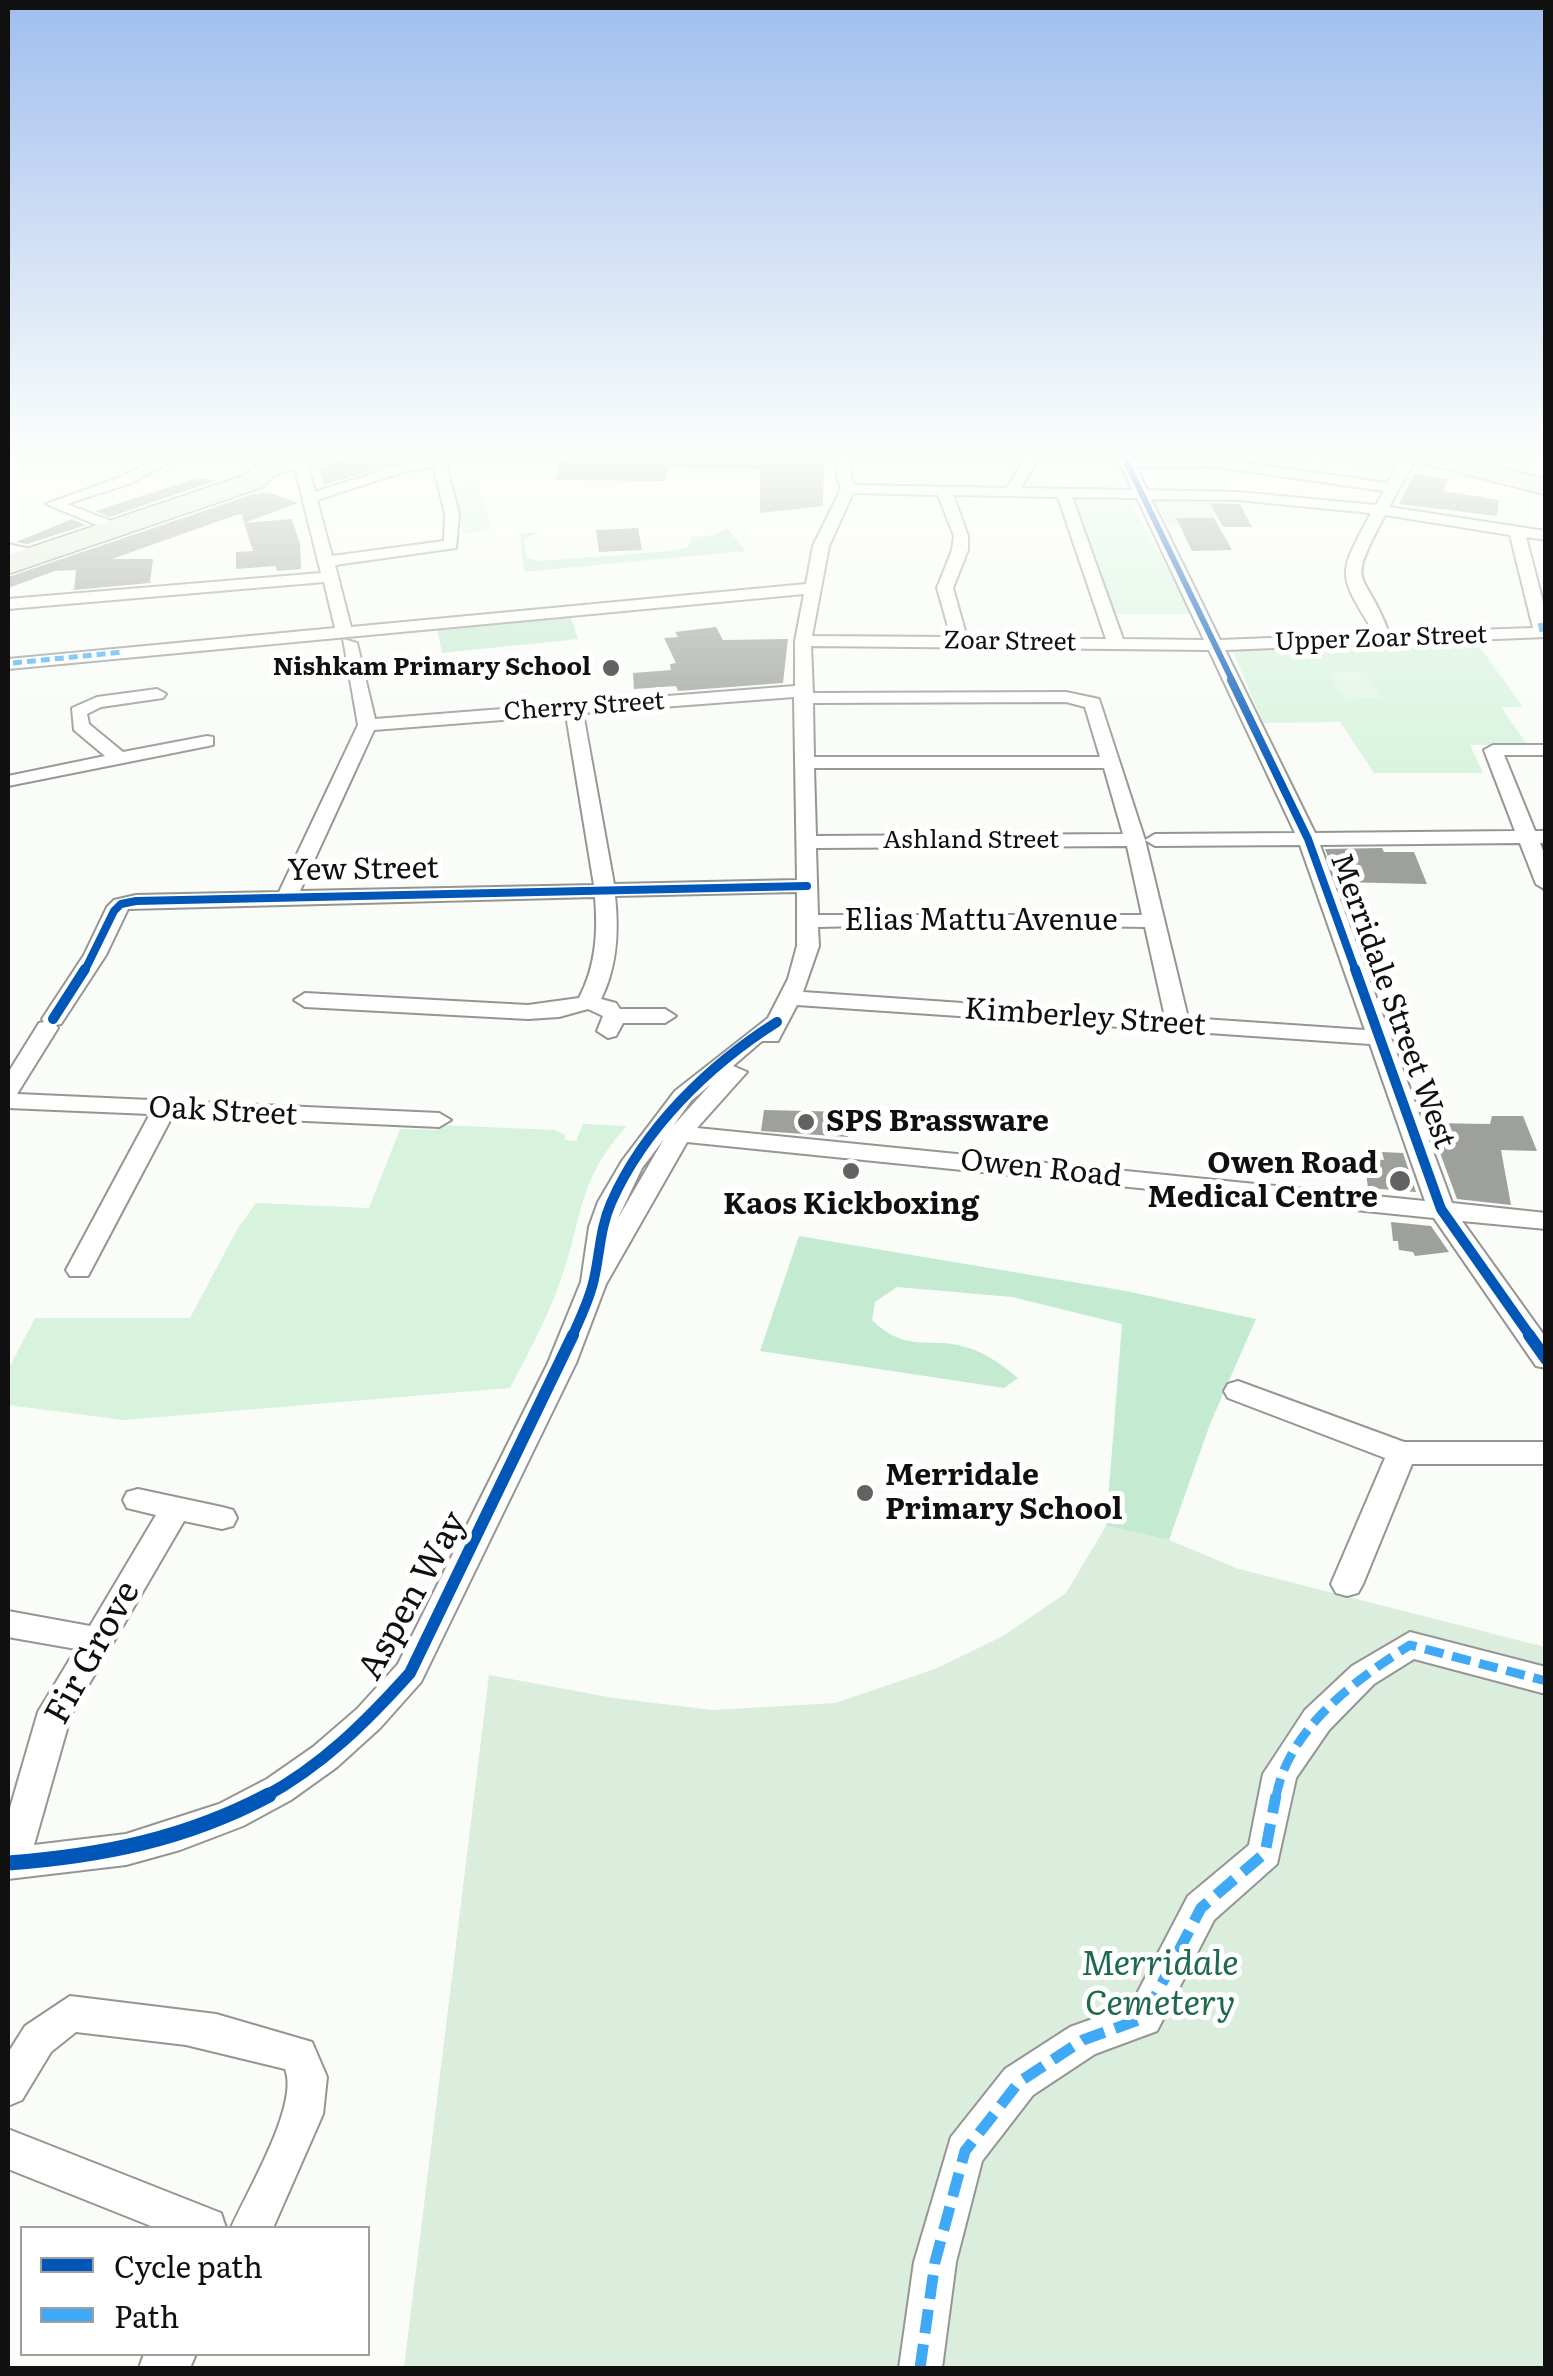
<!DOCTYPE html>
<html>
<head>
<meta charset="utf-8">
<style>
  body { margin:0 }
  #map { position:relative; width:1553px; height:2376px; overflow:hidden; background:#f9fcf7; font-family:Literata,serif }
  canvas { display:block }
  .frame { position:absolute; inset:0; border:10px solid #101010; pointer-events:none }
  .legend { position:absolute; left:20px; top:2226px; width:350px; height:130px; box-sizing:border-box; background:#fff; border:2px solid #9f9f9f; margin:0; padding:12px 18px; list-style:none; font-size:30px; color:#101010 }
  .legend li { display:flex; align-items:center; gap:20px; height:50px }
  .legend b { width:50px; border:2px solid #9f9f9f }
</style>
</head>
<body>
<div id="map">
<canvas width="1553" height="2376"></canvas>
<div class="frame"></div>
<ul class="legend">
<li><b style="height:12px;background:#0057b8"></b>Cycle path</li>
<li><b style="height:12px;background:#3fa9f5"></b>Path</li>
</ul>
</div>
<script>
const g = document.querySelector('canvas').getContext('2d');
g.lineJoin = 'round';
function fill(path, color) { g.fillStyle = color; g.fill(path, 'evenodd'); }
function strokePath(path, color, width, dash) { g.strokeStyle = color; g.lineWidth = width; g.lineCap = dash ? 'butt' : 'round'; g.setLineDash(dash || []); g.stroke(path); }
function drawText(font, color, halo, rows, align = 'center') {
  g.font = font + ' Literata,serif'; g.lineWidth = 10; g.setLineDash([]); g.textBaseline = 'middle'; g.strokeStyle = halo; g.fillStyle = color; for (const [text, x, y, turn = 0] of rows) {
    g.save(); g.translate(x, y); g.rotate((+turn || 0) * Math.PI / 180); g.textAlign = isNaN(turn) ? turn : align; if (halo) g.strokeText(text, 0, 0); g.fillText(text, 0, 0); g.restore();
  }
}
fill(new Path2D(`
  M 478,486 L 492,529 L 463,534 L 456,488 Z
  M 1070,495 L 1128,496 L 1192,614 L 1114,614 Z
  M 1163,499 L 1225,500 L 1210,503 L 1215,512 L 1224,512 L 1227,518 L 1177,518 L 1180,527 L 1168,527 L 1156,502 Z
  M 1477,643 L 1523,707 L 1501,707 L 1527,744 L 1470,745 L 1483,773 L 1374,773 L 1340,722 L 1263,723 L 1231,647 Z
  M 583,1124 L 627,1126 C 576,1181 584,1217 560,1282 C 547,1319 528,1353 510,1388 L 124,1420 L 8,1405 L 8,1370 L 35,1318 L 190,1318 L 238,1228 L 256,1203 L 369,1208 L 400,1129 L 437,1130 L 439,1125 L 555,1130 L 565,1135 L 565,1140 L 576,1141 Z`), '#d7f3de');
fill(new Path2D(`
  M 1282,451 L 1381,451 L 1402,462 L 1396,472 Z
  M 727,528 L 746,551 L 524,572 L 520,533 L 537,533 L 524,540 L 527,558 L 538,561 L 671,551 L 688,547 L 692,537 L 714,535 Z
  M 570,615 L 578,639 L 442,653 L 437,628 Z
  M 799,1236 L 1126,1291 L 1256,1319 L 1210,1424 L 1169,1540 L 1106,1526 L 1122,1324 L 1012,1297 L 897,1287 L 875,1302 L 872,1320 C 908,1355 930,1335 969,1348 C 988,1354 1003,1366 1018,1378 L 1004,1388 L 760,1351 Z`), '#c5ead2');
fill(new Path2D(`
  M 1106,1526 L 1169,1540 L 1239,1569 L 1545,1647 L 1545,2368 L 404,2368 L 489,1675 L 614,1698 L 712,1710 L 835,1703 L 935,1669 L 1003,1636 L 1066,1593 Z`), '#dbeedd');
fill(new Path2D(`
  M 1364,671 L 1381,698 L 1344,699 L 1328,672 Z`), '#e1f6e4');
fill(new Path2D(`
  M 360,451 L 429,451 L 429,453 L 324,485 L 318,467 Z
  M 563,451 L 824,451 L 823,506 L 760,513 L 760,469 L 668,468 L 665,481 L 555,480 Z
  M 1414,474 L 1448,479 L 1443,491 L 1499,500 L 1497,516 L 1399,504 Z
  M 200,477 L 214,481 L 110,517 L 95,511 Z
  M 271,493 L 298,503 L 244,523 L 242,514 L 236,515 L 112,559 L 153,559 L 150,583 L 74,590 L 76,570 L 55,571 L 8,588 L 8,577 L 254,494 Z
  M 1210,503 L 1240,504 L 1252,527 L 1223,527 Z
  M 1176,518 L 1214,518 L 1232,550 L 1192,551 Z
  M 72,519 L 86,525 L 27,544 L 16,542 Z
  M 292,519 L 300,544 L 301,569 L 277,571 L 276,566 L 236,569 L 236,552 L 253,551 L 244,523 Z
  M 638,528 L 642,550 L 599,552 L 596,530 Z
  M 716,627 L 723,640 L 788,639 L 783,683 L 678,691 L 676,686 L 634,689 L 633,673 L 671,670 L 670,664 L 676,663 L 664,638 L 678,637 L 675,632 Z
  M 1382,848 L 1384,852 L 1414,852 L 1427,884 L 1338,882 L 1325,849 Z
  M 764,1110 L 849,1112 L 848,1137 L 761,1131 Z
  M 1492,1116 L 1523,1116 L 1537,1151 L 1501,1150 L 1511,1205 L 1457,1199 L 1429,1123 L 1490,1124 Z
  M 1382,1152 L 1403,1153 L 1416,1192 L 1368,1188 L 1364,1158 L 1384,1160 Z
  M 1391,1222 L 1431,1226 L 1449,1252 L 1415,1256 L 1413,1252 L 1399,1250 L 1398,1241 L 1393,1241 Z`), '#9ea09b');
const street = new Path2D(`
  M 327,451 L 347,452 L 308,465 L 315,492 L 415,460 L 445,460 L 459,514 L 456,548 L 335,565 L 351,627 L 806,584 L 813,546 L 841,489 L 836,471 L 839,451 L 853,451 L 850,471 L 854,485 L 1007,488 L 1024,460 L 1018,451 L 1032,451 L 1038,460 L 1021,488 L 1133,490 L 1114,451 L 1128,451 L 1132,459 L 1210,458 L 1388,483 L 1403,456 L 1408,455 L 1415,459 L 1389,507 L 1546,531 L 1546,540 L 1526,537 L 1546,614 L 1546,637 L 1225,650 L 1315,833 L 1515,831 L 1484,750 L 1493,745 L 1546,745 L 1546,755 L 1504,755 L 1535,831 L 1546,831 L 1546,843 L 1540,843 L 1546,858 L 1546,890 L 1536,884 L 1520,843 L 1320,845 L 1452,1203 L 1546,1213 L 1546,1229 L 1462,1221 L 1546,1338 L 1546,1368 L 1536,1366 L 1434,1218 L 687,1142 L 606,1284 L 576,1363 L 421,1682 L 380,1728 L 337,1767 L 291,1800 L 243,1826 L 180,1850 L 126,1865 L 8,1879 L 8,1815 L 38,1712 L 76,1649 L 8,1637 L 8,1611 L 90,1626 L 156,1515 L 127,1508 L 123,1500 L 127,1492 L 138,1489 L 222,1507 L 233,1510 L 237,1518 L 233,1526 L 222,1529 L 184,1521 L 71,1715 L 34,1845 L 126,1834 L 219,1804 L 267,1779 L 313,1747 L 357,1709 L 398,1664 L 548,1363 L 581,1282 L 589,1227 L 598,1202 L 622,1161 L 675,1091 L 768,1018 L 788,979 L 797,946 L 797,892 L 615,896 C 619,932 617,967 601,999 L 616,1003 L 620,1009 L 665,1009 L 676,1016 L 665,1023 L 623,1023 L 616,1036 L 608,1038 L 597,1031 L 603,1016 L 588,1009 L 559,1017 L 528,1019 L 305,1007 L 294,1000 L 305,993 L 528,1005 L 579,998 C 596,966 598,932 595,897 L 128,909 L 106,955 L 61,1024 L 56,1025 L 58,1028 L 17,1094 L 439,1113 L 451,1120 L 439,1127 L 173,1115 L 88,1276 L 70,1276 L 66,1270 L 150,1114 L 8,1108 L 8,1073 L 39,1023 L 44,1022 L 42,1019 L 84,955 L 107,907 L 114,900 L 136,895 L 279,892 L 358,725 L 343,639 L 357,643 L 375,719 L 795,686 L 795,641 L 804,594 L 8,669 L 8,659 L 335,628 L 324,582 L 8,609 L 8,599 L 321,573 L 295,469 L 266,477 L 259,473 ZM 1210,466 L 1384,491 L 1376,505 L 1237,492 L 1147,490 L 1136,467 ZM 434,467 L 445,514 L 444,541 L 332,556 L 317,500 L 403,472 ZM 853,493 L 938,495 L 954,536 L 952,550 L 937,588 L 951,637 L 812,636 L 829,546 ZM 953,495 L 1058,497 L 1106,639 L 967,638 L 953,588 L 968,550 L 968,536 ZM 1072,497 L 1137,498 L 1204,640 L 1123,639 ZM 1151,499 L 1237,500 L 1371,513 C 1337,577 1337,572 1375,634 L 1220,640 ZM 1385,515 L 1510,535 L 1533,628 L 1389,633 C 1364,565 1344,592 1385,515 ZM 811,646 L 1209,650 L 1295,833 L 1155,834 L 1145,840 L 1155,846 L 1300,845 L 1365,1030 L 1188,1018 L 1145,840 L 1099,699 L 1066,692 L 813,693 ZM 794,697 L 797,880 L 614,884 L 583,713 ZM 1066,702 L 1085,707 L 1100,757 L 814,757 L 813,703 ZM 566,715 L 594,885 L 300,891 L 374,730 ZM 814,768 L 1104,768 L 1123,834 L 816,836 ZM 1127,846 L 1142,915 L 818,915 L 816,848 ZM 951,924 L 1145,927 L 1165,1017 L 803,992 L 819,946 L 818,927 ZM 797,1005 L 1370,1044 L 1425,1201 L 697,1128 L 747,1072 L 733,1066 L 762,1041 L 778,1041 ZM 711,1084 L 673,1126 L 691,1101 ZM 664,1139 L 617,1220 L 642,1168 Z
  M 1463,451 L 1479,451 L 1491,463 L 1479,466 Z
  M 167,454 L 179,457 L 131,483 L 67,504 L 119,524 L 119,530 L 109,530 L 46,504 L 121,477 Z
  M 8,544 L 48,553 L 40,558 L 8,554 Z
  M 157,689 L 166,694 L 163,698 L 101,707 L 87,714 L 89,724 L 123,752 L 207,736 L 213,737 L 213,745 L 8,786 L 8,776 L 105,756 L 74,730 L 72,708 L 97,697 Z
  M 1238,1381 L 1404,1442 L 1546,1442 L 1546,1464 L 1412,1464 L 1363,1584 L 1358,1593 L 1347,1596 L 1336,1593 L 1331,1584 L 1385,1458 L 1228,1398 L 1224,1391 L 1228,1384 Z
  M 1410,1632 L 1546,1667 L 1546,1694 L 1414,1659 L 1374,1684 L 1329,1730 L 1296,1778 L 1277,1864 L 1214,1920 L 1157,2031 L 1095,2054 L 1033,2095 L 982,2161 L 956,2262 L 942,2368 L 899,2368 L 914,2262 L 951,2137 L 1005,2069 L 1070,2027 L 1131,2005 L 1188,1896 L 1249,1845 L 1263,1774 L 1305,1710 L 1352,1666 Z
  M 70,1996 L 216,2014 L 312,2042 L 327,2077 L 323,2114 L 273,2228 L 231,2228 C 246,2193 300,2104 285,2069 L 186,2045 L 76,2032 L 51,2052 L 22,2100 L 8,2106 L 8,2053 L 25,2026 Z
  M 8,2129 L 221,2213 L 226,2228 L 156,2228 L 8,2169 Z
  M 144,2354 L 196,2354 L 190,2368 L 139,2368 Z`);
const highway = new Path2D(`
  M 271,451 L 300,451 L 263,487 L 8,574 L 8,555 L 245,475 Z
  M 1391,451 L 1437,451 L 1546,479 L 1546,495 L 1395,456 Z`);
strokePath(street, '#959694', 4);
strokePath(highway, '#828481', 3);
fill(street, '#fefffe');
fill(highway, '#e5ead7');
strokePath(new Path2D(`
  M 1540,623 L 1542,632
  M 13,663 L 123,652`), '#3fa9f5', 5, [9, 5]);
strokePath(new Path2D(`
  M 1276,1797 C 1288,1729 1355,1680 1410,1645 L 1546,1681`), '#3fa9f5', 9, [19, 9]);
strokePath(new Path2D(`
  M 920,2368 L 935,2262 L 965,2151 L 1019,2082 L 1083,2040 L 1144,2018 L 1201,1908 L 1265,1853 L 1276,1795`), '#3fa9f5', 11, [24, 11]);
strokePath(new Path2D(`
  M 1121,451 L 1233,682`), '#0057b8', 6);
strokePath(new Path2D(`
  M 1231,680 L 1308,839 L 1356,972
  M 84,972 L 114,911 L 121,904 L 136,901 L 807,886`), '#0057b8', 8);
strokePath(new Path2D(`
  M 1355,969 L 1441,1209 L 1531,1337
  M 53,1019 L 85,969
  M 572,1337 C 580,1318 590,1299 594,1279 C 600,1253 600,1228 611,1203 C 644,1128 709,1065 777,1022`), '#0057b8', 10);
strokePath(new Path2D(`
  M 1529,1335 L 1546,1359
  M 264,1797 C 322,1766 367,1721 410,1673 L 573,1335`), '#0057b8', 12);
strokePath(new Path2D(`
  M 8,1863 C 102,1856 186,1839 269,1795`), '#0057b8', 15);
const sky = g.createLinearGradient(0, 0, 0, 784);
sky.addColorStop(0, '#a0beee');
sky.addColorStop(0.58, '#fcfefb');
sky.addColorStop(1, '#fcfefb00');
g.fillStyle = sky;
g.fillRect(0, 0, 1553, 784);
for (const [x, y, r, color] of [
  [611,668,10,"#626361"],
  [806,1122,10,"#626361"],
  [851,1171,10,"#626361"],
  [1400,1181,12,"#626361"],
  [865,1493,10,"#626361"]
]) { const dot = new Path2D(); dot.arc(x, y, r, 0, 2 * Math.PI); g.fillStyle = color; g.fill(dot); strokePath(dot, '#fff', 4); }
drawText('25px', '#101010', '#fff', [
  ["Upper Zoar Street",1381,639,-2],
  ["Zoar Street",1010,642,1],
  ["Cherry Street",584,707,-4],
  ["Ashland Street",971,841]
]);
drawText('bold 25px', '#101010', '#fff', [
  ["Nishkam Primary School",591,668]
], 'right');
drawText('30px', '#101010', '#fff', [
  ["Yew Street",363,870,-1],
  ["Elias Mattu Avenue",981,921],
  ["Merridale Street West",1392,1001,70],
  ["Kimberley Street",1085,1018,4],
  ["Oak Street",223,1112,3],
  ["Owen Road",1041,1169,6]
]);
drawText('bold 30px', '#101010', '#fff', [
  ["SPS Brassware",826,1122],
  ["Owen Road",1378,1164,"right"],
  ["Medical Centre",1378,1198,"right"],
  ["Kaos Kickboxing",851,1205,"center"],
  ["Merridale",885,1476],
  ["Primary School",885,1510]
], 'left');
drawText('35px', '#101010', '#fff', [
  ["Aspen Way",413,1596,-61],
  ["Fir Grove",93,1653,-61]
]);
drawText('italic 35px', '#1f6a4d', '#fff', [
  ["Merridale",1160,1965],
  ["Cemetery",1160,2005]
]);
</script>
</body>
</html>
